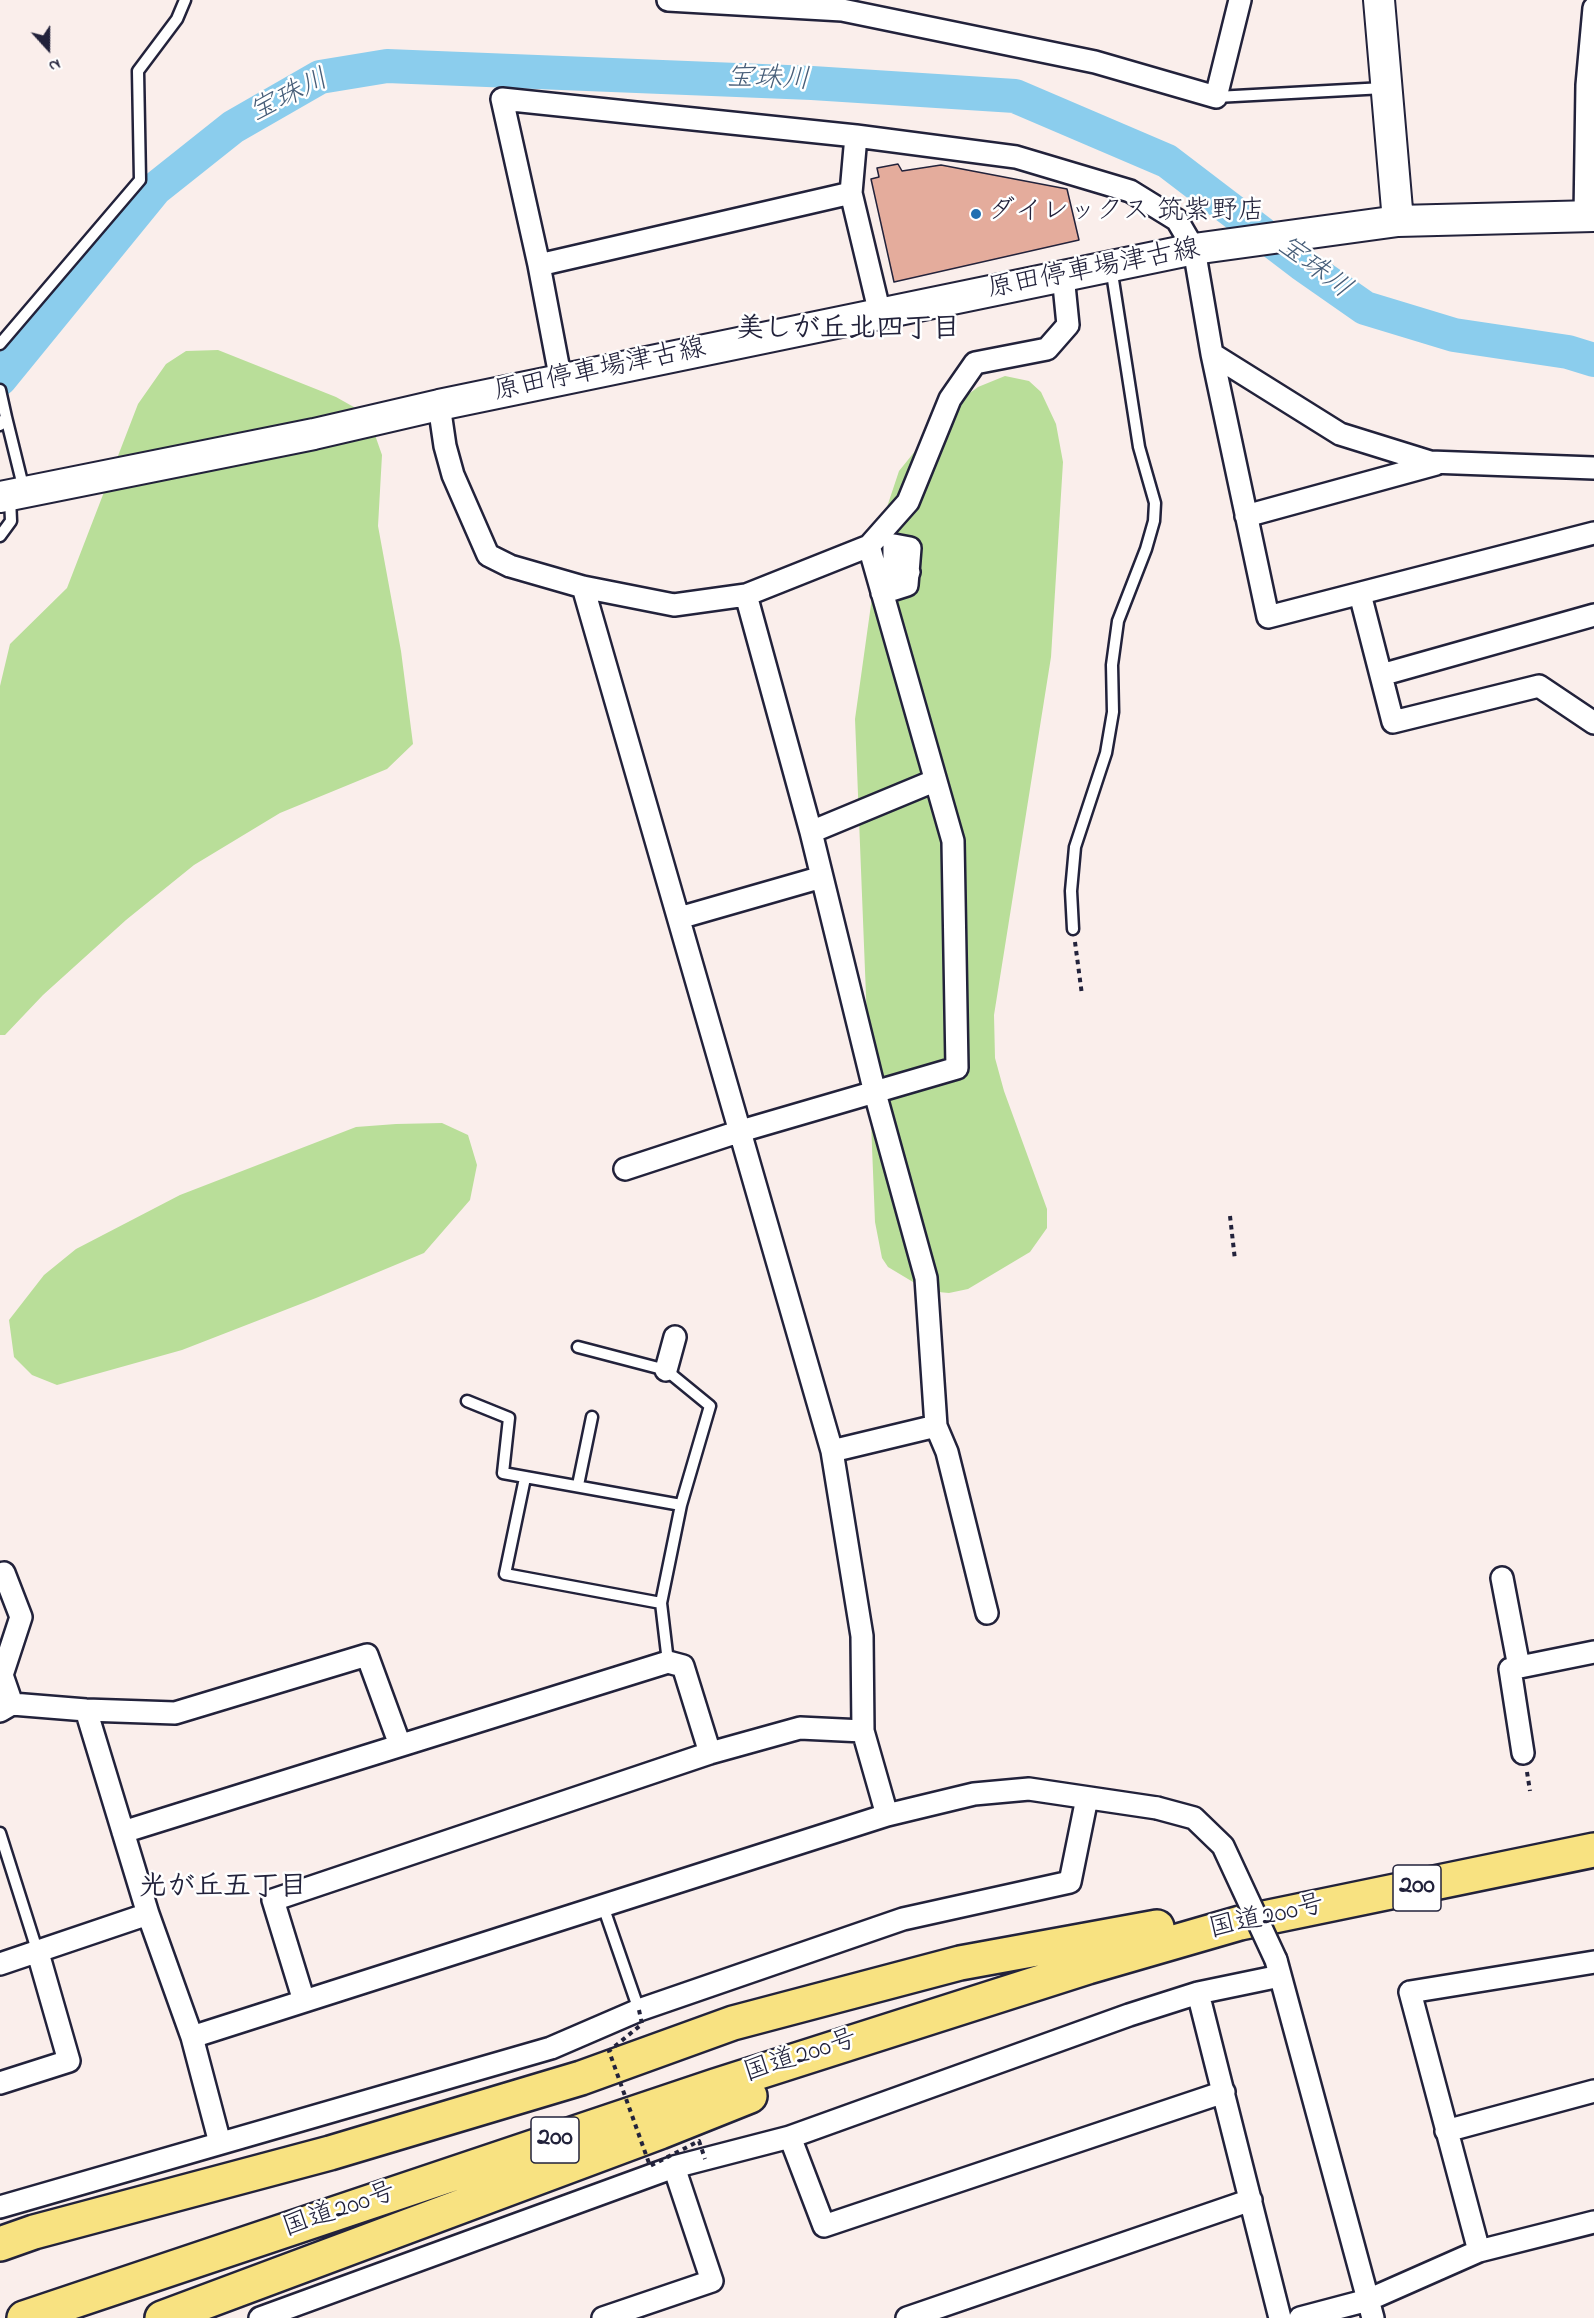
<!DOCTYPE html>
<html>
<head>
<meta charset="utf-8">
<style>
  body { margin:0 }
  #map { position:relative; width:1594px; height:2318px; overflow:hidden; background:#faeeeb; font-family:"Indie Flower",sans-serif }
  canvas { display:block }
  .north { position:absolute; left:18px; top:18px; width:60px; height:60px; -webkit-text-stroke:4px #fff; paint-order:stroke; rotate:159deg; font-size:16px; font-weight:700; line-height:24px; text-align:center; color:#22223b }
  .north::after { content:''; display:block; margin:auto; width:21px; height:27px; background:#22223b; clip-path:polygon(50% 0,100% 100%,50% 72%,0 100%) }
</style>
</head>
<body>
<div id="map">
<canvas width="1594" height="2318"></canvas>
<div class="north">N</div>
</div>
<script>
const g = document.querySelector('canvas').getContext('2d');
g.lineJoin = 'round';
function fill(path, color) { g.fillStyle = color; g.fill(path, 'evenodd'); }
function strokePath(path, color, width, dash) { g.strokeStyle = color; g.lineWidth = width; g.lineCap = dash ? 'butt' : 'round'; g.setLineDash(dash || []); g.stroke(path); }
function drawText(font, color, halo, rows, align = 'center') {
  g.font = font + ' "Indie Flower","Klee One",sans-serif'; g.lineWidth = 5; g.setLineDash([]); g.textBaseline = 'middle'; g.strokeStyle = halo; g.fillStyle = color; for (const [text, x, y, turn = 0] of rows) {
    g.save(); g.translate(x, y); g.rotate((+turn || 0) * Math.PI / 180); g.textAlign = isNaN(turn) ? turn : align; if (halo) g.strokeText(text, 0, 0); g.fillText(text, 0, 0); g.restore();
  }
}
fill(new Path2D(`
  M 218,350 L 336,397 L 368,415 L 382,455 L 378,526 L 401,651 L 413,744 L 387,769 L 280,813 L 194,865 L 126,920 L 43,995 L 5,1035 L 0,1035 L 0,686 L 10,644 L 67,588 L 138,404 L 166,364 L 186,351 Z
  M 1005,376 L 1029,381 L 1041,392 L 1056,424 L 1063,462 L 1051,657 L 994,1015 L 995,1058 L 1004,1091 L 1047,1209 L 1047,1228 L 1030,1252 L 968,1289 L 949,1293 L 928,1291 L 888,1267 L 882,1258 L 875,1222 L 855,719 L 883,519 L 899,471 L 949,409 L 978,387 Z
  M 442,1123 L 468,1135 L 477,1165 L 470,1200 L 424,1253 L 316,1298 L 182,1350 L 57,1385 L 32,1375 L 14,1357 L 9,1320 L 44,1275 L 76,1249 L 180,1195 L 356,1127 L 396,1124 Z`), '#b9de99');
strokePath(new Path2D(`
  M 0,379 L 155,189 L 233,127 L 320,77 L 387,66 L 812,83 L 1015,96 L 1167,161 L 1302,264 L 1365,308 L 1454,335 L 1568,352 L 1594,360`), '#8bcded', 34);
const building = new Path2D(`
  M 898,164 L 902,171 L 941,165 L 1067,189 L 1079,240 L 894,282 L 871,179 L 879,177 L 877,168 Z`);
fill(building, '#e4ac9c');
strokePath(building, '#22223b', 1.5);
const lane = new Path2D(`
  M 1216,97 L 1384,88
  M 0,344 L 140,180 L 138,71 L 177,19 L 185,0
  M 0,390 L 6,417 L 0,425
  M 6,417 L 24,490
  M 0,536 L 11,521 L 10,498
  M 1073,929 L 1071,891 L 1075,847 L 1106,753 L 1113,712 L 1112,665 L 1118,621 L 1146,549 L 1154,521 L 1155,503 L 1139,447 L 1111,267
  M 578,1347 L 666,1370 L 710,1406 L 681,1505 L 661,1603 L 668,1662
  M 467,1401 L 509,1418 L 503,1473 L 681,1505
  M 525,1478 L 505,1574 L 661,1603
  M 578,1485 L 592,1417
  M 0,1833 L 38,1953
  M 603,1906 L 639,2010`);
const street = new Path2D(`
  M 668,0 L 842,10 L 1095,62 L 1216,97 L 1240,0
  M 856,136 L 851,193 L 880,314
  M 1585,216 L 1587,85 L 1594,8
  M 539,265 L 851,193
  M 1212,354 L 1340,434 L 1430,462 L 1594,468
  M 561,381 L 539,265 L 502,99 L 856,136 L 1016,157 L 1130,191 L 1177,220 L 1194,249 L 1212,354 L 1268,617 L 1594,533
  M 439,405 L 445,446 L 453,475 L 488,555 L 510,566 L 583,587 L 674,605 L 746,595 L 869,546 L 908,502 L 950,399 L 975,363 L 1047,349 L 1068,325 L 1063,275
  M 1246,516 L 1436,464
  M 583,587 L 832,1451 L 862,1636 L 863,1731 L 887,1815
  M 882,593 L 907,585 L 910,548 L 894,545 L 894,571 L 909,572
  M 1360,594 L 1393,722 L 1539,686 L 1594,723
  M 746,595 L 811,832 L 875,1093 L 926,1278 L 936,1426
  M 1381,675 L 1594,615
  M 811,832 L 934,781
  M 679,918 L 822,877
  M 625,1169 L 741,1131 L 957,1068 L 953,841 L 869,546
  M 666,1370 L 675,1337
  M 832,1451 L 936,1426 L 947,1452 L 987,1613
  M 0,1574 L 4,1573 L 21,1617 L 2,1675 L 12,1704
  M 1502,1578 L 1519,1667
  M 86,1710 L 148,1914 L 192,2037 L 220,2143
  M 0,1711 L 12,1704 L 86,1710 L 175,1713 L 367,1655 L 400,1745
  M 1523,1753 L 1510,1669 L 1594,1652
  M 123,1832 L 668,1662 L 683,1666 L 710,1753
  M 1276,1960 L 1373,2318
  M 0,1964 L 148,1914
  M 1198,1993 L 1280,1976
  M 304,2001 L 273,1900 L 710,1753 L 800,1728 L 863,1731
  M 192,2037 L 887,1815 L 974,1794 L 1029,1789 L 1157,1808
  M 0,2083 L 69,2061 L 38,1953
  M 1446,2131 L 1594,2091
  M 790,2137 L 824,2226 L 1224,2092
  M 0,2207 L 551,2048 L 639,2010 L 903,1919 L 1070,1882 L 1087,1798
  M 1479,2251 L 1410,1992 L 1594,1962
  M 260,2318 L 674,2167 L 790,2137 L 1129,2015 L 1198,1993 L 1280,2318
  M 603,2318 L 712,2281 L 674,2167
  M 907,2318 L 1251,2200
  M 1300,2318 L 1368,2300 L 1479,2251 L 1594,2222`);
const secondary = new Path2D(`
  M 1379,0 L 1398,221
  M 0,497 L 314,434 L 439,405 L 1194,249 L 1398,221 L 1594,216`);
const highway = new Path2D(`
  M 0,2244 L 34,2232 L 330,2153 L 581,2078 L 733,2023 L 960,1963 L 1157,1927
  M 24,2318 L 715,2086 L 1088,1967 L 1240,1923 L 1594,1850
  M 162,2318 L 660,2132 L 750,2096`);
strokePath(lane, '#22223b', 15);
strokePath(street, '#22223b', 26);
strokePath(secondary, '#22223b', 34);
strokePath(highway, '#22223b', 38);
strokePath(new Path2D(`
  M 1075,942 L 1082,995
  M 1230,1216 L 1235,1260
  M 1527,1772 L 1530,1791`), '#22223b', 4, [4.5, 4.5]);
strokePath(lane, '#fff', 10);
strokePath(street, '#fff', 21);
strokePath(secondary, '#fff', 30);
strokePath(highway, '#f8e281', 33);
const streetBridge = new Path2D(`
  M 1157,1808 L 1194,1818 L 1223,1846 L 1276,1960`);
strokePath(streetBridge, '#22223b', 26, []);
strokePath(new Path2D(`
  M 639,2010 L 642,2024 L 609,2051 L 650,2166 L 699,2141 L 705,2159`), '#22223b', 4, [4.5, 4.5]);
strokePath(streetBridge, '#fff', 21);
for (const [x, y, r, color] of [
  [976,214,6,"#1f6fb2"]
]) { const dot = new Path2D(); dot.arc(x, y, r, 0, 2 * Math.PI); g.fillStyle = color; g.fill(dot); strokePath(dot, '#fff', 2); }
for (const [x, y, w] of [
  [1417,1888,48],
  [555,2140,48]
]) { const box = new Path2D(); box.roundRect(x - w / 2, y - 23, w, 46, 4.5); g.fillStyle = '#fff'; g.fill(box); strokePath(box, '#22223b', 1.5); }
drawText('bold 26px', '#22223b', null, [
  ["200",1417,1888],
  ["200",555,2140]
]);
drawText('27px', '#22223b', '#fff', [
  ["ダイレックス 筑紫野店",988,214]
], 'left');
drawText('27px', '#22223b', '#fff', [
  ["原田停車場津古線",1094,271,-11],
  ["原田停車場津古線",600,372,-12],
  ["国道200号",1267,1919,-13],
  ["国道200号",801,2058,-18],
  ["国道200号",340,2212,-19]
]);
drawText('italic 28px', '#475e79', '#fff', [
  ["宝珠川",768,81,2],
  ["宝珠川",290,98,-26],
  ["宝珠川",1313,269,37]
]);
drawText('bold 28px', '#22223b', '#fff', [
  ["美しが丘北四丁目",848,331],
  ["光が丘五丁目",223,1889]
]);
</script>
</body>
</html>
